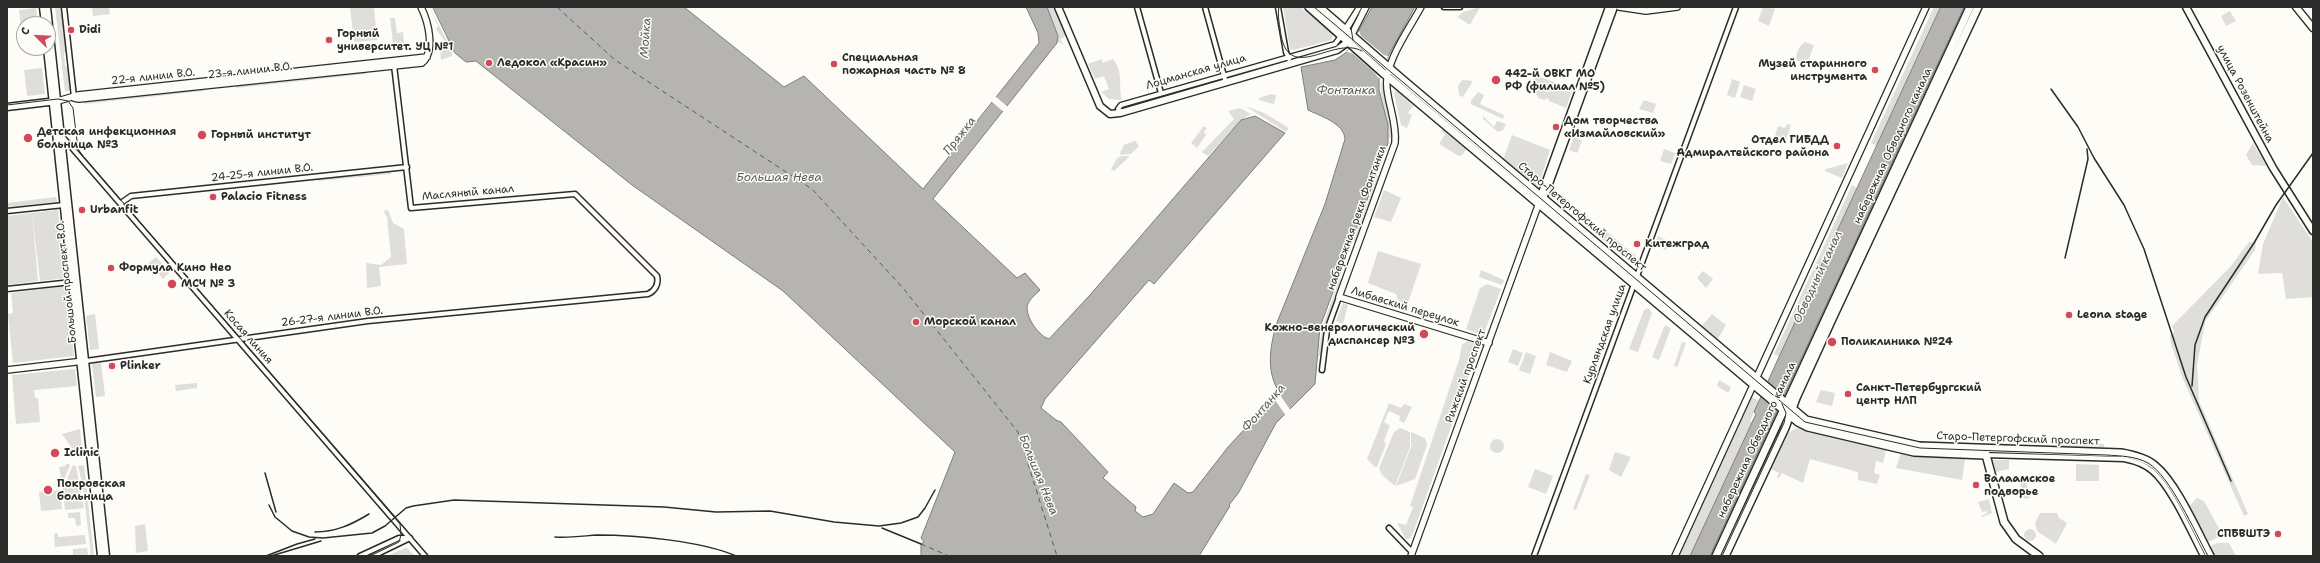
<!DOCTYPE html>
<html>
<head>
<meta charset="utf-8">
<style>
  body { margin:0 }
  #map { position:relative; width:2320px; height:563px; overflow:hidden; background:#fdfcf7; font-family:"Shantell Sans",sans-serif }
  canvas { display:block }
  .frame { position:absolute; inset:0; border:8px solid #2b2b2b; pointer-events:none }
  .north { position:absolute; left:16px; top:16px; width:40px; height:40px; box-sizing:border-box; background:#fdfcf7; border:1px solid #a9a8a5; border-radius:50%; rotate:294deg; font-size:11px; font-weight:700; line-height:16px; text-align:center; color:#2b2b2b }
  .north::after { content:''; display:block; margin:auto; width:14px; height:18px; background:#d1495b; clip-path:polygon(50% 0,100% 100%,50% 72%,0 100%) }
</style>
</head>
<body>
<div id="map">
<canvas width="2320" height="563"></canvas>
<div class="frame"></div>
<div class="north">С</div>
</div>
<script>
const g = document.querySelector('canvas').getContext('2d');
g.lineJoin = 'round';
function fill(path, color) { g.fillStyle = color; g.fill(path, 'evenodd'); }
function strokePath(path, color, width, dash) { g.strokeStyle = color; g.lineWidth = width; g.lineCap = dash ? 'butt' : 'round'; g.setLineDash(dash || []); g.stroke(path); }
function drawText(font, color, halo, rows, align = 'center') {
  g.font = font + ' "Shantell Sans",sans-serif'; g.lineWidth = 3; g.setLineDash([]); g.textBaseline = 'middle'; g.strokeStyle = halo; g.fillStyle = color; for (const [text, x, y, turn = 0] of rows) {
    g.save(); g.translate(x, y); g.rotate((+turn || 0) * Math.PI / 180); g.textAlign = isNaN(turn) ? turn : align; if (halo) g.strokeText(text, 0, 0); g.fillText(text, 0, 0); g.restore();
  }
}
fill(new Path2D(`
  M 55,7 L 61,7 L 67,50 L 64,53 L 65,66 L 68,67 L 71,91 L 65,91 Z
  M 92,7 L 109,7 L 110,14 L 93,16 Z
  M 350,7 L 374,7 L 377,40 L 354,42 Z
  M 429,7 L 452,50 L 452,56 L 441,60 L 440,47 L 446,43 L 436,29 L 438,26 Z
  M 1047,7 L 1054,7 L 1066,36 L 1060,39 L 1064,45 L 1056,41 L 1058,35 Z
  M 1283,7 L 1301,7 L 1333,34 L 1332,40 L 1293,50 L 1290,49 Z
  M 1480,7 L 1470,25 L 1457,17 L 1463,12 Z
  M 1763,7 L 1775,9 L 1769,26 L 1758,21 Z
  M 1934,7 L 1941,7 L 1877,146 L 1871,143 Z
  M 36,8 L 38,24 L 24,24 L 24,37 L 22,37 L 19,10 Z
  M 2230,11 L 2236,21 L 2226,26 L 2221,16 Z
  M 390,18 L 395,18 L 397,33 L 403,32 L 404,43 L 393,44 Z
  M 1805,42 L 1814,45 L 1809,59 L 1806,60 L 1804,63 L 1797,61 C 1795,55 1799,45 1805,42 Z
  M 1102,59 L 1103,63 L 1113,59 C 1124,72 1118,88 1122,100 L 1109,99 L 1101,92 L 1109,89 L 1104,76 L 1095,79 L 1088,64 Z
  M 42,68 L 45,94 L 27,96 L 24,70 Z
  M 366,72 L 366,74 L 237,88 L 236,86 Z
  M 1535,75 L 1573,89 L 1566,108 L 1549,101 L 1549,99 L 1546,98 L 1545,100 L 1538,98 L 1536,93 L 1529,90 Z
  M 1732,79 L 1740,82 L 1735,98 L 1727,95 Z
  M 1462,80 L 1473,81 L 1463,97 L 1459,95 L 1458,86 Z
  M 1381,81 L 1391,126 L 1392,137 L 1389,139 C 1390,122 1378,95 1381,81 Z
  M 1202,84 L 1203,86 L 1123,110 L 1122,109 L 1123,106 Z
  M 1744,85 L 1756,89 L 1752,101 L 1740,97 Z
  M 204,89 L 204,91 L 85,104 L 84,102 Z
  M 1396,90 L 1415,104 L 1408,113 L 1412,115 L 1407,128 L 1401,125 L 1394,94 Z
  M 1478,92 L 1484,95 L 1480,104 L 1504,115 L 1503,119 L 1471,104 L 1471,101 Z
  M 1271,94 L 1276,95 L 1274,104 L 1259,100 L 1259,98 Z
  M 1644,100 L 1656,104 L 1653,113 L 1639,109 Z
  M 1245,106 L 1264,113 L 1289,128 L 1286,132 Z
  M 1240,108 L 1251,114 L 1241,120 L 1208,156 L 1202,152 L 1234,119 L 1228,111 Z
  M 1483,116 L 1494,127 L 1497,121 L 1506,124 L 1503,130 L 1498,132 L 1483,119 Z
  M 1787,124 L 1791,125 L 1786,140 L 1775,136 L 1778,126 L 1785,128 Z
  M 1204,126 L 1207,128 L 1204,132 L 1206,135 L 1197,148 L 1191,143 Z
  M 1443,128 L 1467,148 L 1462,155 L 1459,156 L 1439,144 L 1445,134 L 1441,131 Z
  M 1512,135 L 1550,150 L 1538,187 L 1503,160 Z
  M 1574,136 L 1582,141 L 1577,153 L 1569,150 Z
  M 1135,141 L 1139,146 L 1131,154 L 1121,155 L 1120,153 L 1124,145 Z
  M 2253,143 L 2266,165 L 2265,166 L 2252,165 L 2246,155 Z
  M 1664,149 L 1675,153 L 1671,164 L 1660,161 Z
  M 1121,156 L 1130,156 L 1114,171 L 1111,169 L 1117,158 Z
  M 1848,163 L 1842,178 L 1825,171 L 1826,169 Z
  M 391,172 L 391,174 L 318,181 L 318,179 Z
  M 1378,174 L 1379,178 L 1355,242 L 1353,243 Z
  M 1852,185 L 1857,188 L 1779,357 L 1774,354 Z
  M 1384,190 L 1401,198 L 1391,222 L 1374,217 Z
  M 1551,193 L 1560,193 L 1569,201 L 1564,207 L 1551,196 Z
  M 56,197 L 57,202 L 7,207 L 7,203 Z
  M 2283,197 L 2313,242 L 2313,297 L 2286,299 L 2282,273 L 2258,274 L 2263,244 Z
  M 58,210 L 65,278 L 40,281 L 32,213 Z
  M 388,210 L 393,223 L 404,229 L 407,264 L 379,267 L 381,286 L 367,288 L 366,263 L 381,265 L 391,257 L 387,217 L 383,211 Z
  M 32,213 L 38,281 L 7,285 L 7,216 Z
  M 1606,231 L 1624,246 L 1618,252 L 1600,238 Z
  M 1658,236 L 1669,241 L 1666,250 L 1654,245 Z
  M 2249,242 L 2256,242 L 2255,250 L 2205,322 L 2197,365 L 2199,401 L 2248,514 L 2244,516 L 2183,379 L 2171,344 L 2170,335 L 2174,332 L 2172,326 L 2230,267 Z
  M 1625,247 L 1636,256 L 1633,263 L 1619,253 Z
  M 1378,251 L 1421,264 L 1408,303 L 1405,304 L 1398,300 L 1396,294 L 1368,283 Z
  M 156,257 L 170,272 L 163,279 L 148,263 Z
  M 1481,270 L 1504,280 L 1502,285 L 1479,277 Z
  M 1703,271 L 1713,279 L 1706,288 L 1697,278 Z
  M 1340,277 L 1341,281 L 1324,328 L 1321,355 L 1318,357 L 1322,328 Z
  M 1487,284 L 1501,289 L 1483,336 L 1466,329 L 1480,288 Z
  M 66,286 L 74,356 L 13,363 L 8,314 L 13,313 L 11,293 Z
  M 1343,303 L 1348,305 L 1343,324 L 1336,321 Z
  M 1649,308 L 1652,313 L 1638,352 L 1629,349 L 1644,310 Z
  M 95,314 L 99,349 L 90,350 L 86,316 Z
  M 1712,314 L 1726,325 L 1717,340 L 1701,327 Z
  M 1665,325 L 1671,328 L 1659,360 L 1652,357 Z
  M 1467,341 L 1478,345 L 1479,349 L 1413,533 L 1410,539 L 1406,539 L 1397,523 L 1406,525 L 1413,507 L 1410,506 L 1459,360 L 1462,345 Z
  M 1682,342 L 1686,343 L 1677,367 L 1674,366 Z
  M 1513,349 L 1523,353 L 1518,366 L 1508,362 Z
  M 1526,352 L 1536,356 L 1530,374 L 1519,370 Z
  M 1550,352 L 1572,361 L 1567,372 L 1546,365 Z
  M 101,363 L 105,396 L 96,397 L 92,364 Z
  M 75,369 L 77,386 L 34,390 L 35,398 L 38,398 L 40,422 L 16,424 L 12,375 Z
  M 1719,380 L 1731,387 L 1728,393 L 1717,386 Z
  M 197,383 L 197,388 L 176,391 L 175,385 Z
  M 1821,390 L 1835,393 L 1832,406 L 1816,402 Z
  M 1750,396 L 1759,401 L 1750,421 L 1752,422 L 1690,556 L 1678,556 Z
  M 1389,403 L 1401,408 L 1404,404 L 1412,407 L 1404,423 L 1399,420 L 1400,416 L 1389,411 L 1384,422 L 1390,426 L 1384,441 L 1386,444 L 1377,467 L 1375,467 L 1367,459 Z
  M 1400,428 L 1410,432 L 1410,447 L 1395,486 L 1382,475 L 1379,468 L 1394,432 Z
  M 1797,428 L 1886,450 L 1883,463 L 1876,461 L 1874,473 L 1880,475 L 1877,484 L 1858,480 L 1858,472 L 1810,459 L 1803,483 L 1782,473 L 1779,478 L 1777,477 L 1779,473 L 1771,469 L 1788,433 Z
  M 80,429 L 82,450 L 74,451 L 62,434 Z
  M 1411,432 L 1425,438 L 1427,445 L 1415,479 L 1396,486 L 1411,447 L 1418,438 L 1411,446 Z
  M1490 446a7 7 0 1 1 14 0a7 7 0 1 1-14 0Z
  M 2060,443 L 2104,444 L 2104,447 L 2060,446 Z
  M 1615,452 L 1631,457 L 1621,477 L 1609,470 Z
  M 1901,453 L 1924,457 L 1965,459 L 1962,480 L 1896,468 Z
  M 1993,460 L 2009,460 L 2009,469 L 1996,472 Z
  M 67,463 L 70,465 L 62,485 L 59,467 L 65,466 Z
  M 2076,464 L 2099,465 L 2099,481 L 2076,481 Z
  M 73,465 L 76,466 L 84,508 L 65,510 L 63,488 Z
  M 84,465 L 94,556 L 91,556 L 83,487 L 78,466 Z
  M 1535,469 L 1553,476 L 1546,494 L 1528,487 Z
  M 1586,474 L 1590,475 L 1576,510 L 1573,509 Z
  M 2026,481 L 2030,498 L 2024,499 L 2020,482 Z
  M 60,490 L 62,509 L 41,511 L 39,492 Z
  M 2197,498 L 2204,501 L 2221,532 L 2217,538 L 2206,543 L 2188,510 L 2190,505 Z
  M 1989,499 L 1992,513 L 1982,517 L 1981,516 L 1987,513 L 1986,511 L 1982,512 L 1978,502 Z
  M 80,512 L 81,525 L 76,526 L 75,518 L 68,518 L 68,513 Z
  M 2040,513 L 2057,513 L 2059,518 L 2067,523 L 2056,544 L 2037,531 L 2035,523 Z
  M 145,524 L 148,551 L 136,553 L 135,526 Z
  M2024 535a6 6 0 1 1 12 0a6 6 0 1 1-12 0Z
  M 58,533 L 58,537 L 85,535 L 86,544 L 55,547 L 54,534 Z
  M 2217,543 L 2229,543 L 2236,556 L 2214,556 L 2209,547 Z
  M 87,548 L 88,556 L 73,556 L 73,549 Z
  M 407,548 L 415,556 L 387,556 L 405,548 Z`), '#dfdeda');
const water = new Path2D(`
  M 433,7 L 684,7 L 784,87 L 804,76 L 923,189 L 1039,43 L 1038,33 L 1026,7 L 1047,7 L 1058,36 L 1057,43 L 933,199 L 1017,278 L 1025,273 L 1040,290 C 1035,295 1027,301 1027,308 C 1027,319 1039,336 1049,339 L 1090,295 L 1241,120 L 1255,116 L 1285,133 L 1154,284 L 1149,280 L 1045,399 L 1041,408 L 1056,420 L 1061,422 L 1108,472 L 1103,478 L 1136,507 L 1135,511 L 1143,517 L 1153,514 L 1174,483 L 1188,493 L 1193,492 L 1228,447 L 1279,392 C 1266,371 1270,348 1276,325 L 1325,204 L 1345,139 C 1344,123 1320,116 1308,110 L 1301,67 L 1335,60 L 1347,52 L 1372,7 L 1415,7 L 1388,56 L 1379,79 L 1379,90 L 1388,125 L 1388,143 L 1320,327 L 1315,384 L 1276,423 L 1239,492 L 1229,505 L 1230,506 L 1199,556 L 921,556 L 921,544 L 924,542 L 921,538 L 955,452 L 783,291 L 632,185 L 476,61 L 466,62 L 455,53 Z
  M 1941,7 L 1964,7 L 1710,556 L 1690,556 L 1756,414 L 1754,412 L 1779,357 Z`);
fill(water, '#b5b4b1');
strokePath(water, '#7e7d7b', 1);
fill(new Path2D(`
  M 1359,31 L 1361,36 L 1384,55 L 1388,56 L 1379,79 L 1374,72 L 1352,53 L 1347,52 Z
  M 995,96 L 1009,108 L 1005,113 L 991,101 Z
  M 1278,392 L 1291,411 L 1286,416 L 1273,397 Z`), '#fdfcf7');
strokePath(new Path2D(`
  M 557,7 L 615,60 L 812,189 L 903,288 L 1018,432 L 1057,556
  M 921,544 L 949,556`), '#5b5b5a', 1, [5, 4]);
const minor = new Path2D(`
  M 64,7 L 74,97
  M 1137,7 L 1161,93
  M 1205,7 L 1226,83
  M 1278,7 L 1286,52 L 1289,59
  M 1444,7 L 1460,7
  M 1122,113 L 1118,109 L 1121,105 L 1335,44 L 1341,36
  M 60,134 L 425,556
  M 121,203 L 131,196 L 407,167
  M 7,211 L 64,205
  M 7,289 L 72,282
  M 86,361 L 368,321 L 648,294 C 655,291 659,284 657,276 L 575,194 L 411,208 L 394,65
  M 1322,370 L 1327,330 L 1339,297
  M 1985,455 L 2124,459 C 2134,461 2144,464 2152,471 C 2171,487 2191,533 2203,556
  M 1389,528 L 1412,552
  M 360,556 L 399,538 L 410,538
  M 373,556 L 408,539
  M 1534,556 L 1736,7`);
const tertiary = new Path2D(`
  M 1421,7 C 1410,28 1383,64 1387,89 C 1389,107 1397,124 1395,143 L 1339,297 L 1489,343
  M 1619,7 L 1646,11 L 1677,7
  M 1344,32 L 1360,7
  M 1348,42 L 1366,7
  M 74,98 L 79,99 L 422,63 C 436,51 428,21 421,7
  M 58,101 L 78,95 L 427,57
  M 7,370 L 84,361
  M 1411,556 L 1539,203
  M 1675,556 L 1926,7`);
const secondary = new Path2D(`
  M 43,7 L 45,24
  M 47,7 L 106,556
  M 1058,7 L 1100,106 L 1110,114 L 1120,113 L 1337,50 L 1348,42
  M 2186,7 L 2273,168 L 2313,231
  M 2296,7 L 2313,28
  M 47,48 L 101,556
  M 7,107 L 57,101
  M 1540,198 L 1609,7
  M 1540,202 L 1546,192 L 1614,7`);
const primary = new Path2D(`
  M 1309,7 L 1382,72 L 1798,422 L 1808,427 L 1914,452 L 1984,455
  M 1319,7 L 1403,80 L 1806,420 L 1919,446 L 2121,453 C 2133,455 2146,458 2155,466 C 2176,483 2197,532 2210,556
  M 1985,451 L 2004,522 L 2016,539 L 2039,556
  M 1716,556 L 1970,7
  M 1725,556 L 1785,428 L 1796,398 L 1832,319 L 1978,7`);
strokePath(minor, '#2b2b2b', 7);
strokePath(tertiary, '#2b2b2b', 8);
strokePath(secondary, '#2b2b2b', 9);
strokePath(primary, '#2b2b2b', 10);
strokePath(minor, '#fdfcf7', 4);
strokePath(tertiary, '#fdfcf7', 5.5);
strokePath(secondary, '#fdfcf7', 6);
strokePath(primary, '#fdfcf7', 7);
strokePath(new Path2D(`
  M 1279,7 C 1277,16 1280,26 1281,35 C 1290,84 1334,35 1362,51
  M 1314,7 L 1805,422 L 1920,448 L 2106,455 C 2121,456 2135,456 2148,463 C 2170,476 2195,532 2208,556
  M 1353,40 L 1351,28 L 1362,7
  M 7,105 L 58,99 L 68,101 L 73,108 L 78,149 L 83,156 L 400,524 L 401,535 L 399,542 L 370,556
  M 1722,556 L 1784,423 L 1786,413 L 1782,404`), '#2b2b2b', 1);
strokePath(new Path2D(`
  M 2051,89 L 2078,127 L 2094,158 L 2124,205 L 2144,249 L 2186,377 L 2231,481
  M 2065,258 L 2088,159 L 2087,149
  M 2192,386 L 2195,345 L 2205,317 L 2254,243 L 2276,205 L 2313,153
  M 265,473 L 276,512
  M 269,505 L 275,517 L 292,531 L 309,537 L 323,538 L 372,533 L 385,526 L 406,508 L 413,506 L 454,500 L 664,507 L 716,512 L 770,511 L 834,522 L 879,526 L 901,523 L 918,517 L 925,508 L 935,490
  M 882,528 L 921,544
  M 315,532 C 335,532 351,525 369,514
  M 555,537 C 569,538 583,536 597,535 C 636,535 702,541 736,556
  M 266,556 L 297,544 L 315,539
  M 271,556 L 321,541`), '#2b2b2b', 1.5);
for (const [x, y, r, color] of [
  [71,30,4,"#d1495b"],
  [329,40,4,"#d1495b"],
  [489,63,4,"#d1495b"],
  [834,64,4,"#d1495b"],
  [1875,70,4,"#d1495b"],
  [1496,80,5,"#d1495b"],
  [1556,127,4,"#d1495b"],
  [202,135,5,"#d1495b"],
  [28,138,5,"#d1495b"],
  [1837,146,4,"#d1495b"],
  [213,197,4,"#d1495b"],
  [82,210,4,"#d1495b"],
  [1637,244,4,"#d1495b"],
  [111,268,4,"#d1495b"],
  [172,284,5,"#d1495b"],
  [2069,315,4,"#d1495b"],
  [916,322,4,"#d1495b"],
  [1424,334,5,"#d1495b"],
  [1832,342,5,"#d1495b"],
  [112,366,4,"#d1495b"],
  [1848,394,4,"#d1495b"],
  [55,453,5,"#d1495b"],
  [1976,485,4,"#d1495b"],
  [48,490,5,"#d1495b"],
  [2278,534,4,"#d1495b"]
]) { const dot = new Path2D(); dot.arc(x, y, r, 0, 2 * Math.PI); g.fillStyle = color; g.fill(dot); strokePath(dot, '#fdfcf7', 1.5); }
drawText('bold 11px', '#2b2b2b', '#fdfcf7', [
  ["Didi",79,30],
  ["Горный",337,34],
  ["университет. УЦ №1",337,47],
  ["Специальная",842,58],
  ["пожарная часть № 8",842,71],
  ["Ледокол «Красин»",497,63],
  ["Музей старинного",1867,64,"right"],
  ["инструмента",1867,77,"right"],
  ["442-й ОВКГ МО",1505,74],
  ["РФ (филиал №5)",1505,87],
  ["Дом творчества",1564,121],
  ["«Измайловский»",1564,134],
  ["Детская инфекционная",37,132],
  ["больница №3",37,145],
  ["Горный институт",211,135],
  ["Отдел ГИБДД",1829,140,"right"],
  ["Адмиралтейского района",1829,153,"right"],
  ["Palacio Fitness",221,197],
  ["Urbanfit",90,210],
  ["Китежград",1645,244],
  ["Формула Кино Нео",119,268],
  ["МСЧ № 3",181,284],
  ["Leona stage",2077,315],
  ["Морской канал",924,322],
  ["Кожно-венерологический",1415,328,"right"],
  ["диспансер №3",1415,341,"right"],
  ["Поликлиника №24",1841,342],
  ["Plinker",120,366],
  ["Санкт-Петербургский",1856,388],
  ["центр НЛП",1856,401],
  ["Iclinic",64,453],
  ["Валаамское",1984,479],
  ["подворье",1984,492],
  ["Покровская",57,484],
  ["больница",57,497],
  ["СПБВШТЭ",2270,534,"right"]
], 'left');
drawText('11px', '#2b2b2b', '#fdfcf7', [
  ["23-я линии В.О.",250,71,-6],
  ["Лоцманская улица",1196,72,-16],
  ["22-я линии В.О.",153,77,-6],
  ["улица Розенштейна",2245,94,62],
  ["набережная Обводного канала",1893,146,-65],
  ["24-25-я линии В.О.",262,173,-6],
  ["Масляный канал",468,193,-5],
  ["Старо-Петергофский проспект",1582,217,40],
  ["набережная реки Фонтанки",1357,218,-70],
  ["Большой проспект В.О.",67,282,-96],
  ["Либавский переулок",1405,307,17],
  ["26-27-я линии В.О.",332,317,-7],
  ["Курляндская улица",1605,334,-70],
  ["Косая линия",248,337,49],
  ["Рижский проспект",1466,376,-70],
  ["Старо-Петергофский проспект",2018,439,2],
  ["набережная Обводного канала",1757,440,-65]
]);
drawText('italic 12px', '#5b5b5a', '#fdfcf7', [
  ["Мойка",646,38,-86],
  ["Фонтанка",1346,91],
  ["Пряжка",960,136,-52],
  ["Большая Нева",779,178],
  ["Обводный канал",1818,277,-65],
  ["Фонтанка",1264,408,-49],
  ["Большая Нева",1038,475,68]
]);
</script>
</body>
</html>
